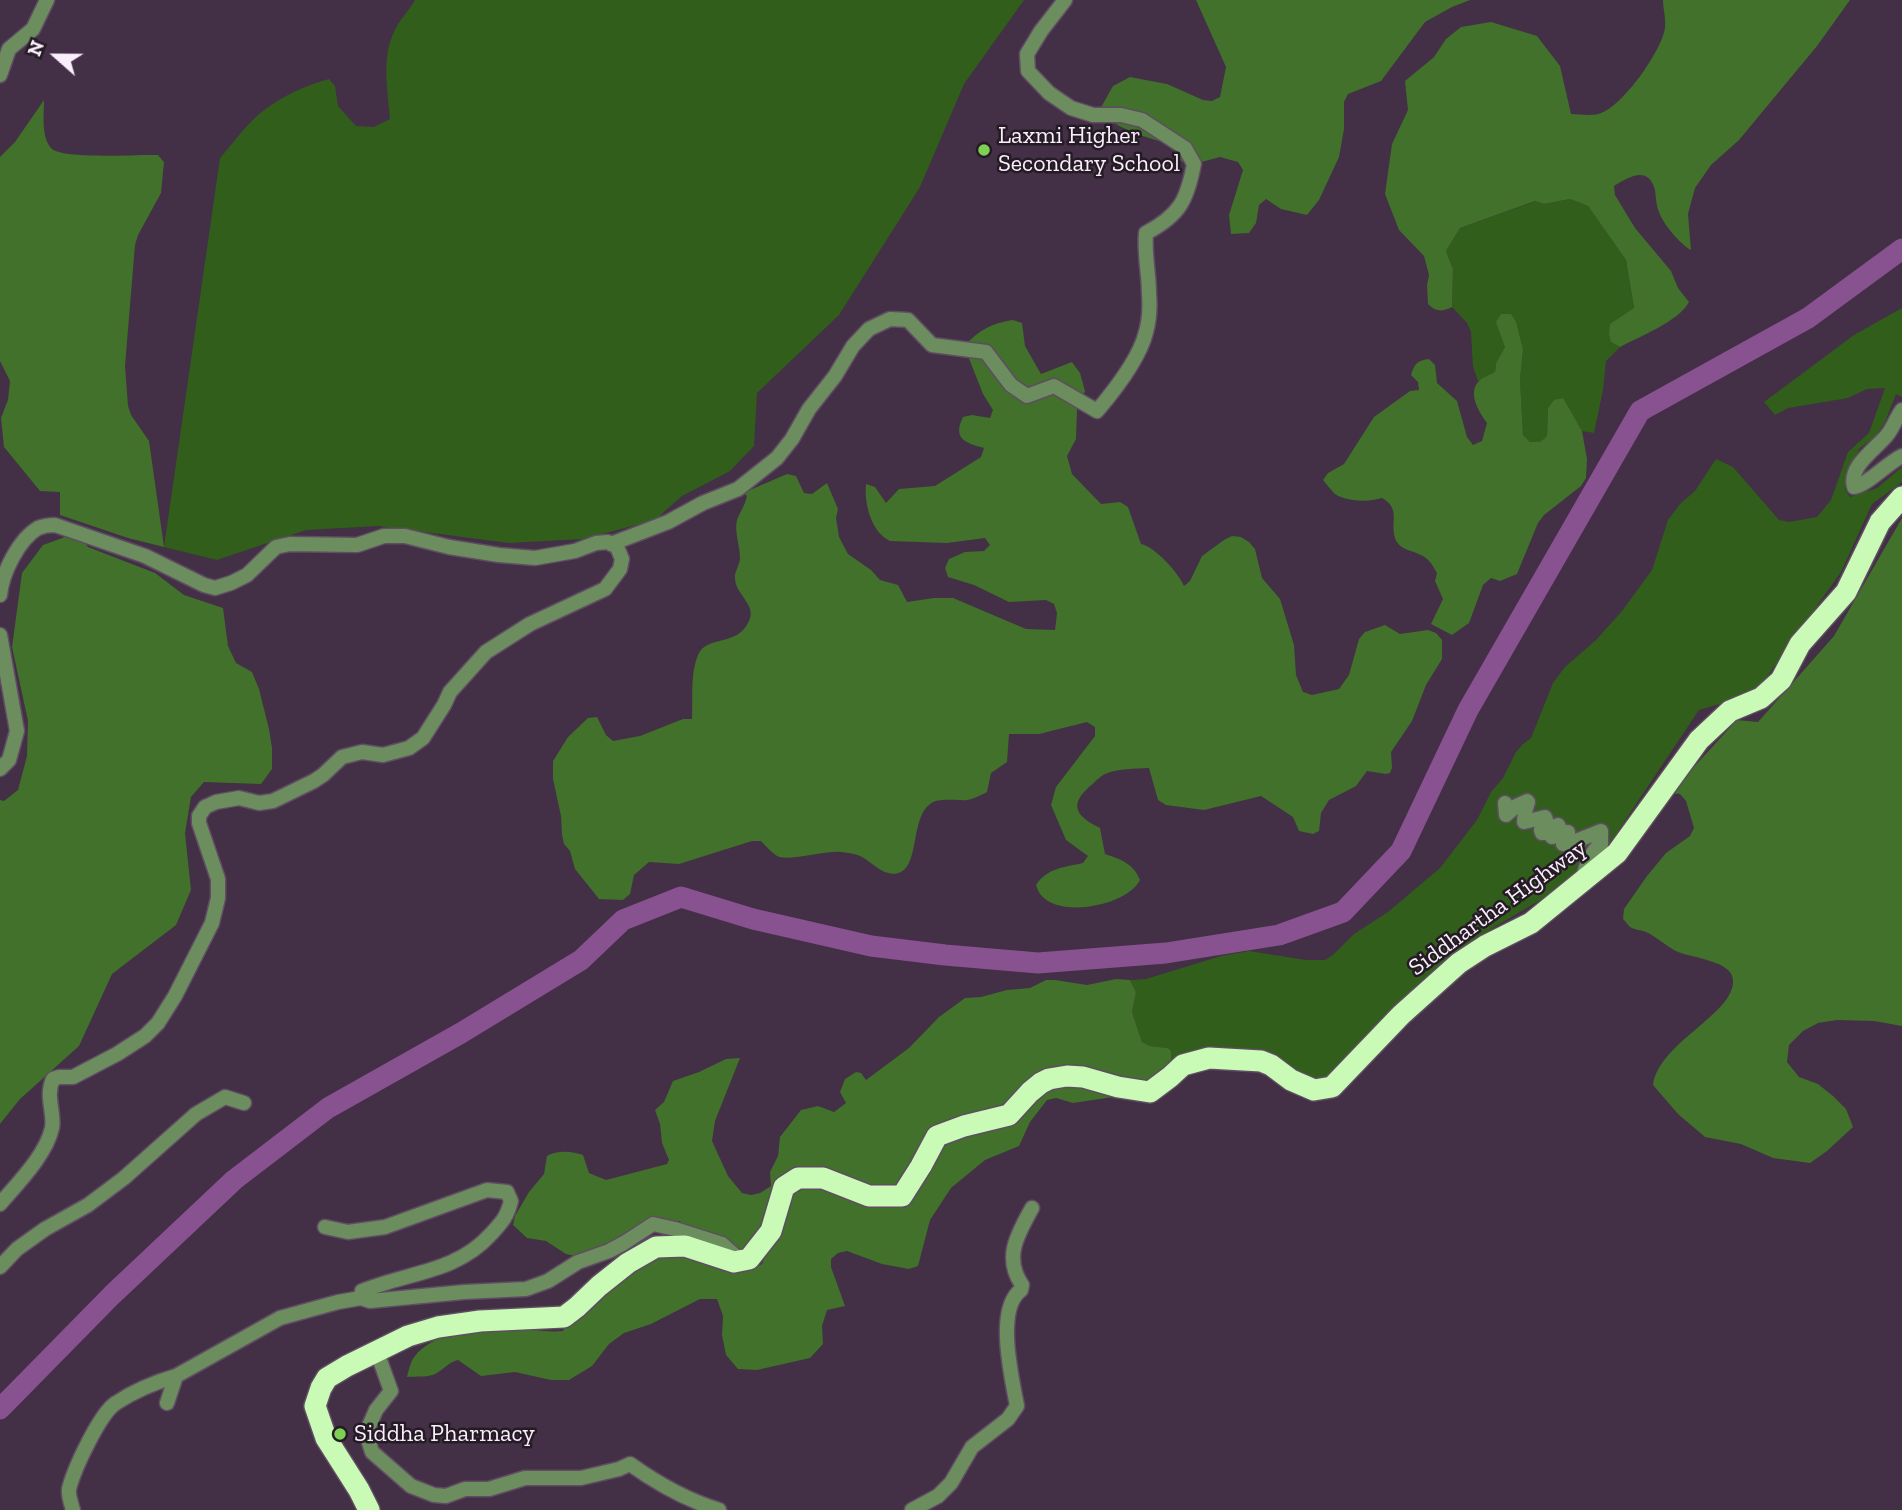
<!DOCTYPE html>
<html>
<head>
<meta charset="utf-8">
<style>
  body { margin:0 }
  #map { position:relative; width:1902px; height:1510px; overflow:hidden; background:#432f46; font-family:"Zilla Slab",serif }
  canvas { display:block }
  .north { position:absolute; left:21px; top:21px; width:70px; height:70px; -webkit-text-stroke:5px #241b25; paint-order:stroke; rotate:291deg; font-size:19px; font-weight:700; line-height:28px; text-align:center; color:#faedfc }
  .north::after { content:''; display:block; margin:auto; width:24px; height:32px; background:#faedfc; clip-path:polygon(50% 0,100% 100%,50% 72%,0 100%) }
</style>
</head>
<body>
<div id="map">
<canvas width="1902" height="1510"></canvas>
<div class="north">N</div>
</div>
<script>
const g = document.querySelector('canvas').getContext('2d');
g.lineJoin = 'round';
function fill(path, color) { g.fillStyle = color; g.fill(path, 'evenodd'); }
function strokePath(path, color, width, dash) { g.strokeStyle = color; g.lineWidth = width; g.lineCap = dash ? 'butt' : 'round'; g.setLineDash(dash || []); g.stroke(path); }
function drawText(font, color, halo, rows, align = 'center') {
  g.font = font + ' "Zilla Slab",serif'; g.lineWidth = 5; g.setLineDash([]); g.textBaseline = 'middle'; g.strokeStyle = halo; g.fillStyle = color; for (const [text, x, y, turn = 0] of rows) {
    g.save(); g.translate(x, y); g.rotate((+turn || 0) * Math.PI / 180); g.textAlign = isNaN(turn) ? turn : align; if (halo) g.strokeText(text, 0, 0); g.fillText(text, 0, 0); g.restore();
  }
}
fill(new Path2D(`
  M 415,0 L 1024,0 L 964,84 L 920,187 L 839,315 L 757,393 L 754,446 L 730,471 L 682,496 L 655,520 L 583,539 L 509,543 L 378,526 L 306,530 L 217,560 L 164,547 L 220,158 C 230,147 238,135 249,124 C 269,102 300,87 329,79 L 335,86 L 338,106 L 356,126 L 374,127 L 390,119 C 388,91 381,59 394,32 C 399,20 409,11 415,0 Z
  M 1570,199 L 1588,206 L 1626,260 L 1634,309 L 1611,342 L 1620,347 L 1606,361 L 1603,390 L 1594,433 L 1582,431 L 1562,398 L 1548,408 L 1547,436 L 1540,442 L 1530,442 L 1523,435 L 1520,379 L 1523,350 L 1505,347 L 1496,363 L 1495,372 L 1478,381 L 1473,367 L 1471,332 L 1467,323 L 1452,307 L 1453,269 L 1446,251 L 1460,228 L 1536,201 L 1544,204 Z
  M 1902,308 L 1902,397 L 1896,394 L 1885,422 L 1875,437 L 1860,448 L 1852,463 L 1845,489 L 1850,497 L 1877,488 L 1902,467 L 1902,482 L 1872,504 L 1841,572 L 1761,685 L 1746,696 L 1699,710 L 1612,840 L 1559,889 L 1491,929 L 1332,1077 L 1314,1080 L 1201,1051 L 1171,1060 L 1171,1051 L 1168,1048 L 1150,1046 L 1142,1042 L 1132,1012 L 1136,992 L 1130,980 L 1146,979 L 1221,956 L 1249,951 L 1306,960 L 1325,960 L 1333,955 L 1354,934 L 1388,912 L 1440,868 L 1477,820 L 1491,792 L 1503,778 L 1516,752 L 1523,744 L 1531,738 L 1553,683 L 1565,667 L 1596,640 L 1622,611 L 1652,570 L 1668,520 L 1680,504 L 1695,491 L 1716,459 L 1733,467 L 1779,520 L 1789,522 L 1817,517 L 1831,500 L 1848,452 L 1869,433 L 1885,388 L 1867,389 L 1848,398 L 1788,408 L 1775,415 L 1764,402 L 1854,335 Z`), '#315e1b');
fill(new Path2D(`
  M 1196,0 L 1470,0 L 1452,7 L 1425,22 L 1381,81 L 1348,94 L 1344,102 L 1344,129 L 1339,157 L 1319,200 L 1307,215 L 1281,209 L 1266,199 L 1259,205 L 1256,223 L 1249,233 L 1231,234 L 1229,215 L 1243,170 L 1238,162 L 1220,157 L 1194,164 L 1181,161 L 1172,145 C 1143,136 1122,132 1099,111 L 1113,86 L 1130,77 L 1167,84 L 1203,100 L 1212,101 L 1220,97 L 1226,67 Z
  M 1663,0 L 1850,0 L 1817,46 L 1739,140 L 1711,165 L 1695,188 L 1688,214 L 1691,250 C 1680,244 1663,224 1659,212 C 1656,205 1656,197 1655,190 C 1648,165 1629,177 1614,186 L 1615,195 L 1635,228 L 1671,271 L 1678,288 L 1689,302 C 1678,322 1640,336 1620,347 L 1611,342 L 1609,334 L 1610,324 L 1634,308 L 1626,260 L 1588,206 L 1570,199 L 1544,204 L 1535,201 L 1460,228 L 1446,251 L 1453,269 L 1452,307 C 1442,312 1436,312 1428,304 L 1427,285 L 1429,275 L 1424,256 L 1399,230 L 1385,194 L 1392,144 L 1408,110 L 1405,81 L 1434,57 L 1446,39 L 1461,27 L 1491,22 L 1537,36 L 1560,66 L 1571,114 C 1579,114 1590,116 1598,114 C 1620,110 1663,50 1665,27 C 1666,18 1663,9 1663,0 Z
  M 44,100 C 44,114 41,137 51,148 C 61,160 139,154 158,155 L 164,162 L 161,193 L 138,235 L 135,245 L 125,366 L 128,406 L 131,415 L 149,441 L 164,547 L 128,538 L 60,515 L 60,492 L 40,491 L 4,447 L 1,418 L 8,400 L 10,381 L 0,361 L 0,157 L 15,142 Z
  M 1501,314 L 1511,314 L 1516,322 L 1523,350 L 1520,379 L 1523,435 L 1530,442 L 1540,442 L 1547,436 L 1548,408 L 1554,400 L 1563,398 L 1582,431 L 1587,459 L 1586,478 L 1581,486 L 1544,515 L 1538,523 L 1517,574 L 1500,581 L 1491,578 L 1483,585 L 1469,623 L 1452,635 L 1431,624 L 1443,599 L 1435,581 L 1437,573 C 1434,568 1431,562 1427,559 C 1418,550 1399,552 1395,538 C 1390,521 1401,509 1382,498 C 1369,502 1347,502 1335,494 C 1331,490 1327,485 1323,480 L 1328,473 L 1344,464 L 1374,417 L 1410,391 L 1419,390 L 1418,382 L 1411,375 C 1414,364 1418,360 1429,359 L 1435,365 L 1437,383 L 1457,401 L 1467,437 L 1473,445 L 1482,441 L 1487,423 C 1479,412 1467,393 1479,381 C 1483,377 1490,375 1495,372 L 1496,363 L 1505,347 L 1496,322 Z
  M 1013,320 L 1022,323 L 1025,346 L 1041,374 L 1072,362 L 1080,373 L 1085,391 L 1077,410 L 1076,439 L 1067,456 L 1072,474 L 1101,504 L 1120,502 L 1128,507 L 1141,544 C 1155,547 1178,572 1184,586 L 1190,581 L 1202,556 L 1224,540 L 1232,536 L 1241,537 L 1249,542 L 1255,549 L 1262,578 L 1280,599 L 1294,645 L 1296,675 L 1303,692 L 1312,695 L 1339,689 L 1349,675 L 1359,639 L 1365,632 L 1385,625 L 1400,634 L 1428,630 L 1436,633 L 1442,640 L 1442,659 L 1426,685 L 1412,721 L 1391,752 L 1392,768 L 1390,773 L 1386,774 L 1367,771 L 1356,786 L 1329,800 L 1321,813 L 1319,831 L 1313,834 L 1299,831 L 1293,817 L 1261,796 L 1204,810 L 1166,805 L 1158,800 L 1149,768 C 1135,769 1119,768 1105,774 C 1099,777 1094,783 1088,788 C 1067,807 1080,818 1100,828 L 1105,854 C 1121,859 1134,864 1140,880 C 1128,905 1060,919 1041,895 C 1039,893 1037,888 1036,885 C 1047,868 1065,867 1083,863 L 1088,856 L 1066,840 L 1051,805 L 1056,787 L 1095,736 L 1095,727 L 1087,722 L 1039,734 L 1009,734 L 1007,762 L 991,773 L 987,792 C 981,795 974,799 967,800 C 956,801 939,797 930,804 C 911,818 919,863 901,872 C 886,879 874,864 862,857 C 857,854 848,853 842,852 C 825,850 789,862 777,856 C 771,852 766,846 761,841 L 752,841 L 679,864 L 649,862 L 634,875 L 630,894 L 623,900 L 599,899 L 575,869 L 570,851 L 564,844 L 562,835 L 561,816 L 553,779 L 553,761 L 568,737 L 588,718 L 597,717 L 606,735 L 613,741 L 640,736 L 683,719 L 692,719 C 693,698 690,674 698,655 C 707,634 737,648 749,621 C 757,604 735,595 735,578 C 734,572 740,565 740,558 C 740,546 734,531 737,520 C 740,512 745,505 747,496 L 743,493 L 787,474 L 796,476 L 804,493 L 812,494 L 827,483 L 838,509 L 836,518 L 839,537 L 848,554 L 871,570 L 880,580 L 898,585 L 907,602 L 934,598 L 953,598 L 1026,629 L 1055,630 L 1057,613 L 1054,604 L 1046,600 L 1009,602 L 974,585 L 948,577 L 945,568 L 949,559 L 965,552 L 984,551 L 990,545 L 985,538 L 947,543 L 890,541 C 871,532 864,503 866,484 L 875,487 L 886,503 L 899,489 L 935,486 L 981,457 L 984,448 C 966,443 952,439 963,417 L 972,415 L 990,418 L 993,410 L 983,394 L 964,346 C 981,329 990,324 1013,320 Z
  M 1902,518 L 1902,1026 L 1874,1021 L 1837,1020 L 1818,1023 L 1803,1031 L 1789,1045 L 1787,1062 L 1799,1077 L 1818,1084 L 1833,1096 L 1846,1109 L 1853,1127 L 1827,1151 L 1810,1163 L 1773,1158 L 1741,1144 L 1705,1137 L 1678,1114 L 1653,1085 C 1659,1042 1735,1014 1733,980 C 1732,961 1693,958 1678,952 C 1667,947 1657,937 1646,932 C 1641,930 1635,930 1630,927 C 1628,925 1625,921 1623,919 L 1624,909 L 1647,876 L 1666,853 L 1690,836 L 1694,828 L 1686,801 L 1680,794 L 1670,793 L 1737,720 L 1758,722 L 1834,636 Z
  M 76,533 L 88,547 L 155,573 L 184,595 L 223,608 L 228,646 L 236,663 L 252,672 L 259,689 L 269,729 L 272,748 L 272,769 L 261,784 L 204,782 L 191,797 L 185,833 L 191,890 L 176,925 L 112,974 L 79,1046 L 20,1099 L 0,1124 L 0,800 L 4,801 L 18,790 L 27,756 L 28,721 L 12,647 L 22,573 L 43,545 Z
  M 1116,979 L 1130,980 L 1136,992 L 1132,1012 L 1142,1042 L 1150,1046 L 1168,1048 L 1171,1051 L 1171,1060 L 1154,1078 L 1144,1081 L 1120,1096 L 1073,1103 L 1056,1098 L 1047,1100 L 1030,1122 L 1019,1146 L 985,1160 L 951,1188 L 930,1220 L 918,1266 L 909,1269 L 882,1264 L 847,1251 L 838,1253 L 831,1259 L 831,1267 L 845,1306 L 827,1310 L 822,1326 L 823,1344 L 810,1358 L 757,1370 L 738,1369 L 726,1355 L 722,1335 L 723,1316 L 717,1299 L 700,1299 L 651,1324 L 624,1333 L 609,1344 L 592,1366 L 569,1380 L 551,1380 L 515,1372 L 481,1376 L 458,1360 C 449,1362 445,1368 437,1373 C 429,1378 417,1376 407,1377 C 409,1370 410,1362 415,1356 C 431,1334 481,1324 507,1326 C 526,1328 544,1333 563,1331 L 567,1323 L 654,1256 L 681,1253 L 740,1269 L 758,1266 L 762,1264 L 776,1230 C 741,1256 737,1256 696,1245 L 680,1221 L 666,1223 L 622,1241 L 575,1256 L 566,1254 L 546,1241 L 527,1238 L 513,1225 L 515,1216 L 529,1192 L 544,1174 L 547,1156 C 557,1150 572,1151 583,1155 L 589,1173 L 606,1180 L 667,1164 L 669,1160 L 662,1143 L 660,1124 L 655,1110 L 664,1102 L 673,1081 L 699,1072 L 726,1059 L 740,1058 L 715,1121 L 712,1141 L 728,1176 L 742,1193 L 751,1195 L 760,1193 L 771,1186 L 770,1172 L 778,1156 L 780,1137 L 801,1110 L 818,1106 L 834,1112 L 846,1103 L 840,1092 L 845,1079 L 856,1072 L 861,1073 L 866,1080 L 909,1048 L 939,1017 L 965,998 L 981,997 L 1007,990 L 1030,988 L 1046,980 L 1055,980 L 1087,985 Z`), '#41712b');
strokePath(new Path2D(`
  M 0,1409 L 112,1295 L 234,1180 L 328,1108 L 461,1033 L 581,960 L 623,920 L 681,897 L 753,919 L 871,946 L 945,955 L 1038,963 L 1166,953 L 1279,935 L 1343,912 L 1401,851 L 1468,710 L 1640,411 L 1808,318 L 1902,249`), '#885190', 21);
const street = new Path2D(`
  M 0,75 L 9,49 L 33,29 L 47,0
  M 1902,410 C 1896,418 1893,428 1887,435 C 1876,449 1848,466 1854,487 C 1866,486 1887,463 1902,456
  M 611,544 L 668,522 L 703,503 L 738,489 L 777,458 L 792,439 L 809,409 L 835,376 L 853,346 L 869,329 L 890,319 L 908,320 L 932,345 L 986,352 L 1011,385 L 1027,396 L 1054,386 L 1097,411 C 1114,391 1140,357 1146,332 C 1149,321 1150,305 1149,294 C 1149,273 1144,254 1146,233 C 1180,215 1187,200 1194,164 L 1185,148 L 1142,120 L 1121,115 L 1093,115 L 1071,108 L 1049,93 L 1028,71 L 1027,54 L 1041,31 L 1065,0
  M 0,595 C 2,573 19,539 38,528 C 43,526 50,525 55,525 L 145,556 L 204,585 L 215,588 L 231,583 L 247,575 L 276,547 L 290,544 L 357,545 L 384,536 L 405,536 L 449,547 L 499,555 L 535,558 L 575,551 L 596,543 L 608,542 L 617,547 L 622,559 L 620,569 L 605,589 L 530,624 L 486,652 L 450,692 L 444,705 L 423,738 L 409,748 L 383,755 L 362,752 L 342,757 L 323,775 L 314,781 L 273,801 L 259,803 L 239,798 L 216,802 L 205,807 L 199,816 L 199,823 L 218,879 L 218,898 L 212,923 L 175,996 L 158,1023 L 145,1036 L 117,1054 L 73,1077 L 59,1077 L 53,1079 C 45,1097 55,1113 52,1128 C 46,1155 18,1183 0,1204
  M 0,635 L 17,731 L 9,760 L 0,769
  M 1505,803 L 1506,815 L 1516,806 L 1527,801 L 1528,802 L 1525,812 L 1524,822 L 1545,817 L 1546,820 L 1541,830 L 1542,833 L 1545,833 L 1558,825 L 1559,827 L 1551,835 L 1552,837 L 1568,832 L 1568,836 L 1564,838 L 1563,844 L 1576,841 L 1601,831 L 1601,844 C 1591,851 1585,867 1583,879
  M 325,1227 L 348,1232 L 385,1227 L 487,1190 L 507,1192 L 511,1201 C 507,1217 502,1222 491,1234 C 456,1273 408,1272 362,1291 L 361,1298 L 370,1301 L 464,1292 L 526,1289 L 548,1281 L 578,1262 L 609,1251 L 624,1243 L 653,1224 L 675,1229 L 722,1244 L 740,1260
  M 0,1267 L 17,1249 L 45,1229 L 88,1205 L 124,1178 L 196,1114 L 225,1097 L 244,1103
  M 377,1352 L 391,1391 L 376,1410 L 366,1433 L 372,1452 L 411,1486 L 434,1495 L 446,1496 L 465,1489 L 489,1489 L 525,1478 L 581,1478 L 619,1469 L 630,1464 C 658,1484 686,1500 719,1510
  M 167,1403 L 176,1376 L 280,1318 L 338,1302 L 361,1298
  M 73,1510 C 71,1503 68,1495 69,1489 C 74,1469 100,1413 116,1403 C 134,1391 156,1382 176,1376
  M 912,1510 L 938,1496 L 951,1483 L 972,1447 L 1008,1419 L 1017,1406 C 1012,1378 995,1309 1021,1290 L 1022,1285 C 1003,1257 1018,1234 1032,1208`);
const highway = new Path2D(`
  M 369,1510 L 359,1490 L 326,1438 L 315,1406 L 321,1388 L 327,1378 L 347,1366 L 408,1336 L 438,1327 L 480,1321 L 564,1317 L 577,1307 L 599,1286 L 628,1263 L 656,1247 L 685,1246 L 734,1262 L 749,1259 L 771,1231 L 784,1187 L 798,1178 L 823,1178 L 869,1196 L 902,1196 L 921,1166 L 937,1136 L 964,1126 L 1009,1115 L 1030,1092 L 1041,1083 L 1049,1079 L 1067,1076 L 1083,1077 L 1118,1087 L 1150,1092 L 1170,1077 L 1183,1065 L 1209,1058 L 1261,1061 L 1271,1065 L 1291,1080 L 1314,1090 L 1332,1087 L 1401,1015 L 1459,963 L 1485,946 L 1531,923 L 1617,853 L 1699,740 L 1730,711 L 1761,698 L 1781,680 L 1800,644 L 1846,592 L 1880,522 L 1902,497`);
strokePath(street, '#604d63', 17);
strokePath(highway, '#604d63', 24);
strokePath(street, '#6c8d5e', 14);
strokePath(highway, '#c9fbb6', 21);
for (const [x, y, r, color] of [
  [984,150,7,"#7cd155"],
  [340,1434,7,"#7cd155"]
]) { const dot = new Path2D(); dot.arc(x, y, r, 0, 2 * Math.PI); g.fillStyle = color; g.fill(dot); strokePath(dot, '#241b25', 2.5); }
drawText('24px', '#faedfc', '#241b25', [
  ["Laxmi Higher",998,136],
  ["Secondary School",998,164],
  ["Siddha Pharmacy",354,1434]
], 'left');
drawText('24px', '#faedfc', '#241b25', [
  ["Siddhartha Highway",1498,908,-36]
]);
</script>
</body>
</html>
